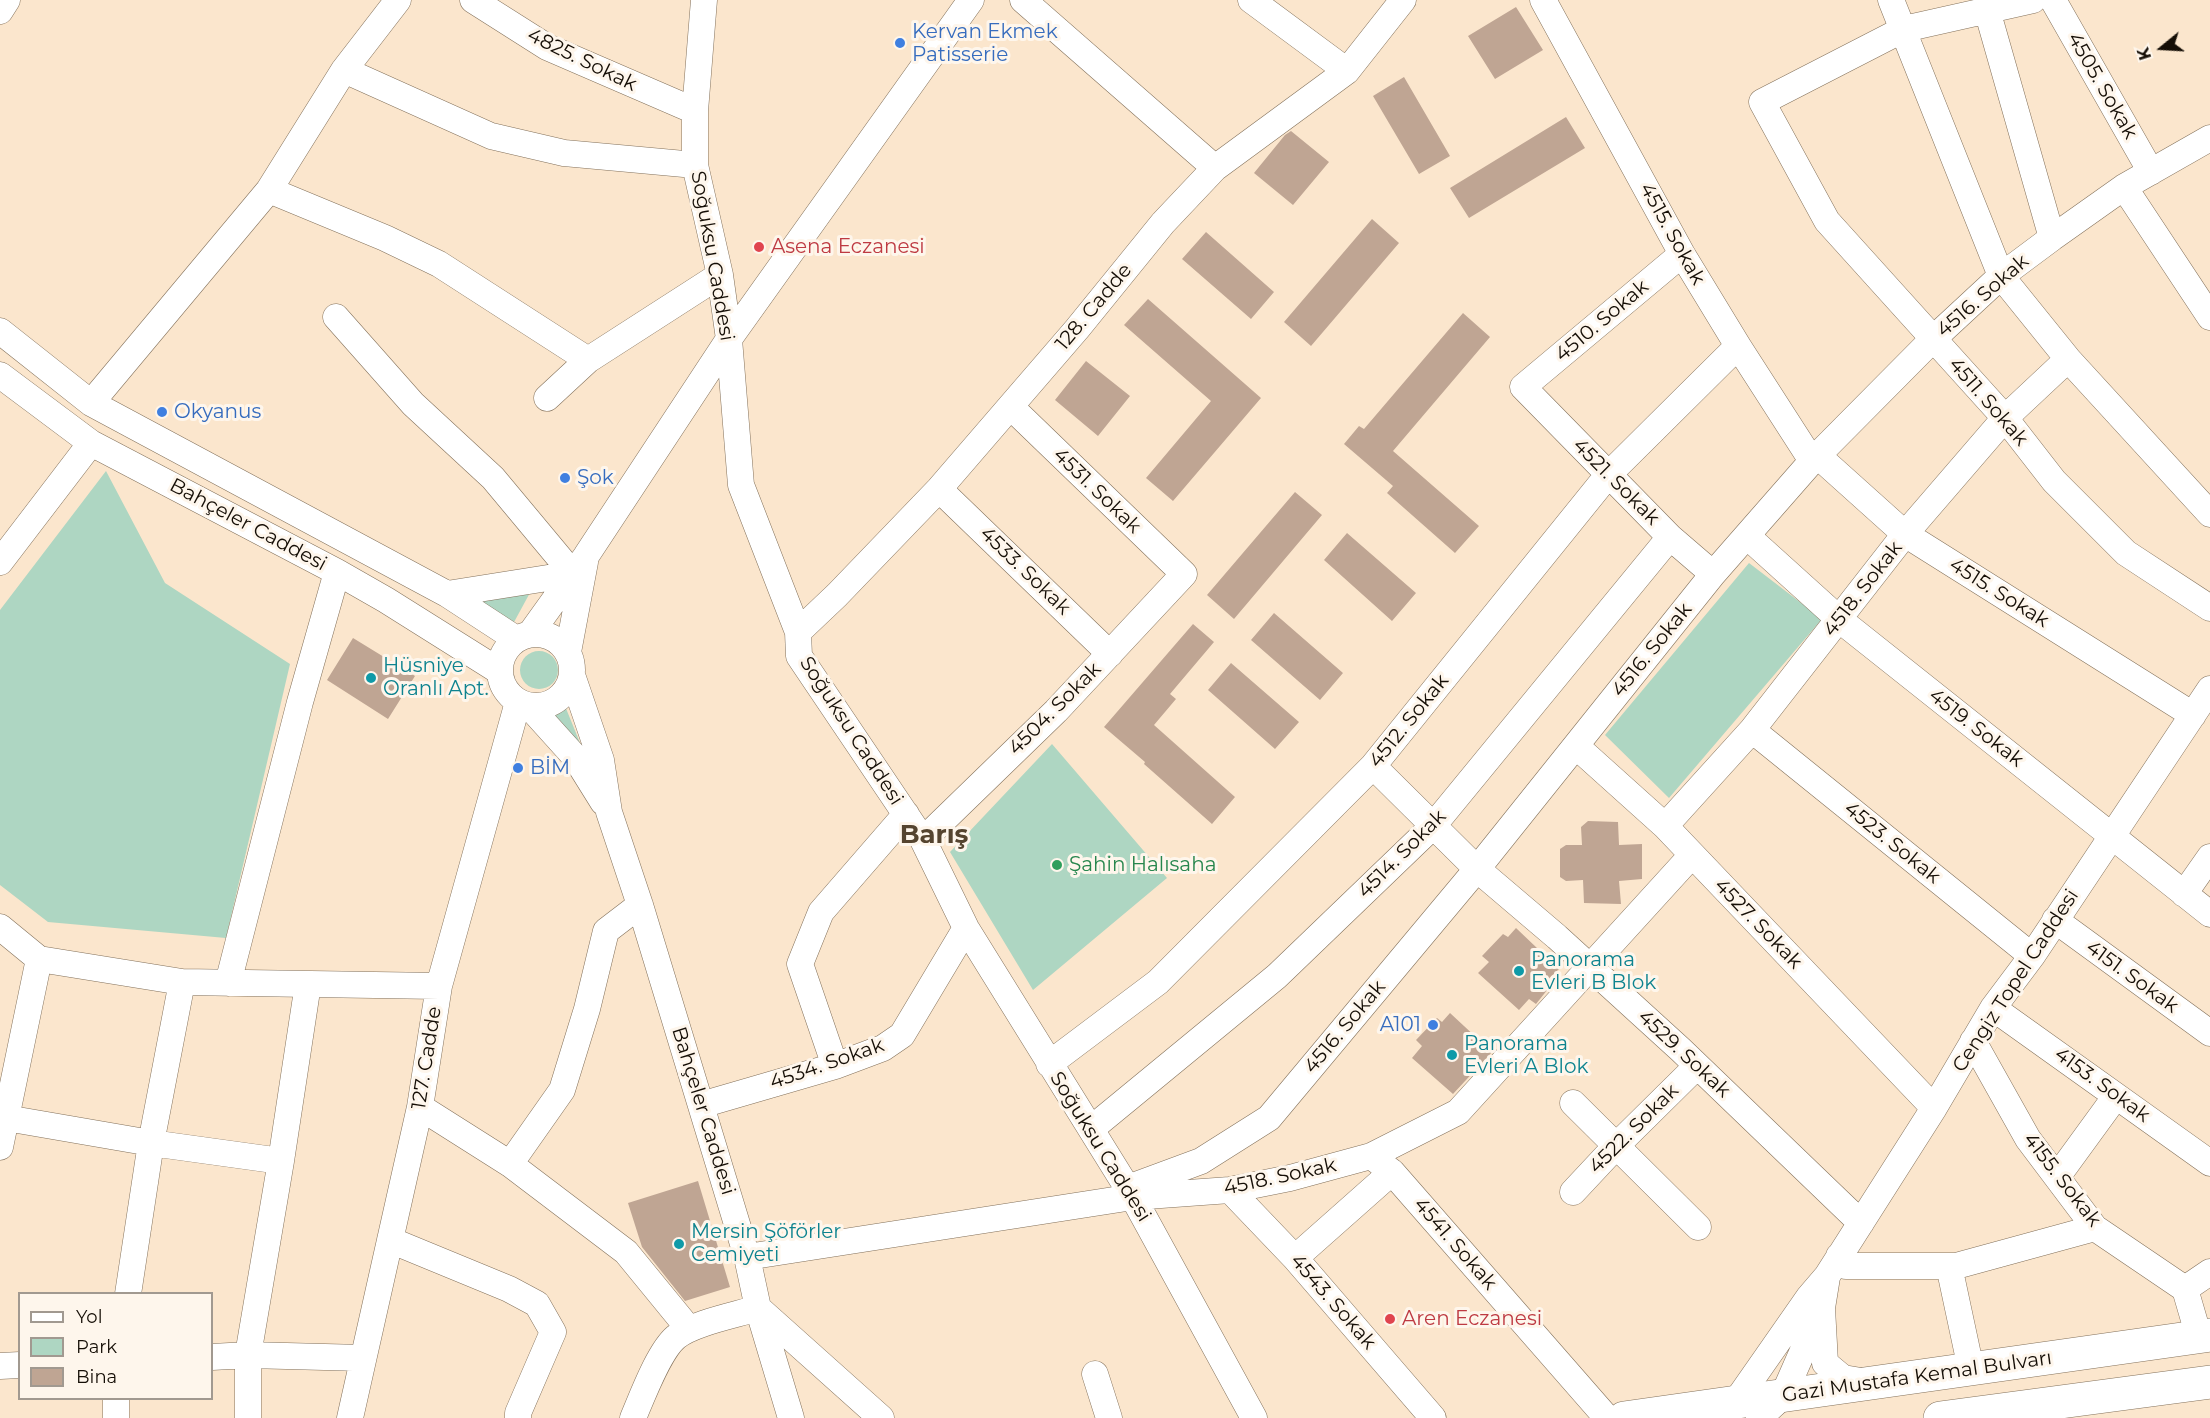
<!DOCTYPE html>
<html>
<head>
<meta charset="utf-8">
<style>
  body { margin:0 }
  #map { position:relative; width:2210px; height:1418px; overflow:hidden; background:#fbe6cd; font-family:Montserrat,sans-serif }
  canvas { display:block }
  .legend { position:absolute; left:18px; top:1292px; width:195px; height:108px; box-sizing:border-box; background:#fef6ec; border:2px solid #a19990; margin:0; padding:8px 10px; list-style:none; font-size:18px; color:#150e06 }
  .legend li { display:flex; align-items:center; gap:12px; height:30px }
  .legend b { width:30px; border:2px solid #a19990 }
  .north { position:absolute; left:2132px; top:18px; width:60px; height:60px; -webkit-text-stroke:4px #fef6ec; paint-order:stroke; rotate:252deg; font-size:16px; font-weight:700; line-height:24px; text-align:center; color:#150e06 }
  .north::after { content:''; display:block; margin:auto; width:21px; height:27px; background:#150e06; clip-path:polygon(50% 0,100% 100%,50% 72%,0 100%) }
</style>
</head>
<body>
<div id="map">
<canvas width="2210" height="1418"></canvas>
<ul class="legend">
<li><b style="height:8px;background:#fff"></b>Yol</li>
<li><b style="height:16px;background:#aed6c2"></b>Park</li>
<li><b style="height:16px;background:#bfa593"></b>Bina</li>
</ul>
<div class="north">K</div>
</div>
<script>
const g = document.querySelector('canvas').getContext('2d');
g.lineJoin = 'round';
function fill(path, color) { g.fillStyle = color; g.fill(path, 'evenodd'); }
function strokePath(path, color, width, dash) { g.strokeStyle = color; g.lineWidth = width; g.lineCap = dash ? 'butt' : 'round'; g.setLineDash(dash || []); g.stroke(path); }
function drawText(font, color, halo, rows, align = 'center') {
  g.font = font + ' Montserrat,sans-serif'; g.lineWidth = 6; g.setLineDash([]); g.textBaseline = 'middle'; g.strokeStyle = halo; g.fillStyle = color; for (const [text, x, y, turn = 0] of rows) {
    g.save(); g.translate(x, y); g.rotate((+turn || 0) * Math.PI / 180); g.textAlign = isNaN(turn) ? turn : align; if (halo) g.strokeText(text, 0, 0); g.fillText(text, 0, 0); g.restore();
  }
}
fill(new Path2D(`
  M 106,471 L 165,583 L 290,664 L 226,938 L 48,922 L 0,885 L 0,610 Z
  M 1749,563 L 1822,619 L 1669,798 L 1605,735 Z
  M 532,589 L 513,624 L 474,599 Z
  M520 670a19 19 0 1 1 38 0a19 19 0 1 1-38 0Z
  M 565,706 L 589,765 L 548,712 Z
  M 1052,744 L 1167,878 L 1033,990 L 950,852 Z`), '#aed6c2');
fill(new Path2D(`
  M 1516,7 L 1543,50 L 1495,79 L 1468,36 Z
  M 1404,77 L 1450,156 L 1419,174 L 1373,96 Z
  M 1566,117 L 1585,148 L 1469,218 L 1450,188 Z
  M 1291,131 L 1329,162 L 1293,205 L 1254,173 L 1285,135 Z
  M 1372,219 L 1399,243 L 1311,346 L 1284,322 Z
  M 1206,232 L 1274,292 L 1251,319 L 1182,259 Z
  M 1148,299 L 1261,398 L 1173,501 L 1146,478 L 1211,401 L 1124,325 Z
  M 1463,313 L 1490,337 L 1393,451 L 1479,526 L 1455,553 L 1387,493 L 1393,486 L 1344,444 L 1359,426 L 1364,429 Z
  M 1086,361 L 1130,396 L 1098,436 L 1055,400 Z
  M 1295,492 L 1322,515 L 1234,619 L 1207,595 Z
  M 1347,533 L 1416,593 L 1392,621 L 1324,560 Z
  M 1274,613 L 1343,673 L 1320,700 L 1251,640 Z
  M 1193,624 L 1214,642 L 1170,694 L 1176,699 L 1154,725 L 1235,797 L 1212,824 L 1144,764 L 1145,762 L 1104,727 Z
  M 353,638 L 415,676 L 388,719 L 327,680 Z
  M 1231,663 L 1299,722 L 1275,749 L 1208,690 Z
  M 1588,821 L 1618,822 L 1619,845 L 1642,844 L 1642,879 L 1619,881 L 1621,904 L 1584,903 L 1583,880 L 1566,881 L 1560,877 L 1560,849 L 1566,845 L 1582,845 L 1581,827 Z
  M 1516,928 L 1559,969 L 1543,984 L 1548,989 L 1536,1004 L 1529,999 L 1519,1010 L 1478,973 L 1489,962 L 1482,956 L 1503,934 L 1508,937 Z
  M 1450,1013 L 1492,1052 L 1453,1094 L 1412,1058 L 1422,1046 L 1416,1040 L 1437,1018 L 1442,1022 Z
  M 698,1181 L 730,1287 L 685,1301 L 642,1247 L 628,1203 Z`), '#bfa593');
const minor = new Path2D(`
  M 473,0 L 547,47 L 695,111
  M 704,0 L 695,111 L 695,165 L 720,275 L 729,339 L 741,485 L 798,632 L 799,656 L 923,840 L 966,928 L 1133,1197 L 1254,1418
  M 1023,0 L 1215,168
  M 1251,0 L 1347,71
  M 1543,0 L 1682,254 L 1738,346 L 1812,461
  M 1891,0 L 2001,276 L 2068,359 L 2210,514
  M 2033,0 L 1904,29 L 1762,102 L 1827,221 L 2005,418 L 2054,481 L 2126,553 L 2210,608
  M 2053,0 L 2151,172
  M 1987,10 L 2052,238
  M 0,11 L 7,0
  M 344,70 L 491,136 L 564,153 L 695,165
  M 2124,187 L 2210,317
  M 269,190 L 385,238 L 439,264 L 588,360
  M 1682,254 L 1523,387 L 1670,537 L 1713,574
  M 336,317 L 413,404 L 493,478 L 573,574
  M 0,331 L 91,403 L 447,594 L 516,639
  M 0,375 L 91,443 L 337,572 L 386,600 L 499,671
  M 547,398 L 588,360 L 720,275
  M 91,403 L 269,190 L 344,70 L 398,0
  M 1817,455 L 1905,534 L 2193,715
  M 939,489 L 1110,654
  M 1747,536 L 1840,620 L 2210,914
  M 0,562 L 91,443
  M 447,594 L 573,574
  M 798,632 L 837,595 L 939,489 L 1077,329 L 1163,223 L 1215,168 L 1347,71 L 1403,0
  M500 670a36 36 0 1 1 72 0a36 36 0 1 1-72 0Z
  M 530,634 L 586,556 L 729,339 L 971,0
  M 568,652 L 585,562
  M 572,675 L 601,760 L 609,812 L 640,905 L 747,1257 L 758,1308 L 791,1418
  M 529,706 L 575,757 L 603,802
  M 1752,730 L 2032,956
  M 1576,746 L 1665,826 L 1934,1108
  M 1373,766 L 1477,869 L 1557,937 L 1681,1050 L 1861,1223
  M 1665,826 L 1752,730 L 1905,534 L 2005,418 L 2068,359
  M 923,840 L 1056,711 L 1184,574 L 1011,407
  M 2184,894 L 2210,857
  M 2055,920 L 2210,1033
  M 0,927 L 39,959 L 182,982 L 439,986
  M 228,983 L 300,702 L 337,572
  M 1993,1008 L 2210,1163
  M 1973,1041 L 2028,1139 L 2095,1228 L 2185,1289 L 2199,1337
  M 1049,1064 L 1158,982 L 1373,766 L 1608,475 L 1738,346
  M 835,1066 L 800,964 L 821,912 L 906,814
  M 1573,1103 L 1698,1227
  M 701,1105 L 835,1066 L 883,1048 L 902,1035 L 966,928
  M 420,1107 L 510,1164 L 626,1252 L 689,1329
  M 6,1118 L 151,1143 L 281,1161
  M 1091,1129 L 1277,976 L 1433,826 L 1670,537
  M 0,1147 L 39,959
  M 1371,1156 L 1392,1172 L 1607,1418
  M 510,1164 L 562,1090 L 587,1009 L 606,931 L 640,905
  M 2057,1177 L 2116,1096
  M 1128,1188 L 1201,1161 L 1269,1118 L 1477,869 L 1713,574 L 1812,461 L 1933,339 L 2001,276 L 2052,238 L 2124,187 L 2210,138
  M 1230,1190 L 1295,1258 L 1433,1418
  M 1573,1192 L 1616,1146 L 1697,1066
  M 390,1240 L 509,1289 L 537,1304 L 553,1332 L 518,1413 L 518,1418
  M 1839,1256 L 1846,1266 L 1956,1266 L 2095,1228
  M 747,1257 L 1133,1197 L 1230,1190 L 1290,1178 L 1371,1156 L 1458,1112 L 1692,855
  M 1295,1258 L 1392,1172
  M 1949,1266 L 1971,1369
  M 1827,1277 L 1822,1308 L 1825,1363 L 1843,1378 L 1867,1382
  M 2185,1289 L 2210,1272
  M 128,1294 L 151,1143 L 182,982
  M 212,1357 L 248,1355 L 363,1358
  M 0,1366 L 20,1365
  M 1095,1374 L 1109,1418
  M 116,1398 L 116,1418
  M 1728,1413 L 1809,1297 L 1827,1276 L 1934,1108 L 1993,1008 L 2032,956 L 2210,689
  M 248,1418 L 248,1355 L 281,1161 L 308,984
  M 350,1418 L 420,1107 L 439,986 L 518,702
  M 633,1418 C 642,1397 659,1351 676,1337 C 693,1323 736,1315 758,1308 L 881,1418
  M 1759,1418 L 1783,1396 L 1819,1314`);
const highway = new Path2D(`
  M 1624,1418 L 2210,1335
  M 1940,1418 L 2210,1382`);
strokePath(minor, '#83715b', 27);
strokePath(highway, '#83715b', 34);
strokePath(minor, '#fff', 26);
strokePath(highway, '#fff', 33);
for (const [x, y, r, color] of [
  [900,43,6,"#3f7fe0"],
  [759,247,6,"#e0444e"],
  [162,412,6,"#3f7fe0"],
  [565,478,6,"#3f7fe0"],
  [371,678,6,"#0f9aa8"],
  [518,768,6,"#3f7fe0"],
  [1057,865,6,"#2e9e5b"],
  [1519,971,6,"#0f9aa8"],
  [1433,1025,6,"#3f7fe0"],
  [1452,1055,6,"#0f9aa8"],
  [679,1244,6,"#0f9aa8"],
  [1390,1319,6,"#e0444e"]
]) { const dot = new Path2D(); dot.arc(x, y, r, 0, 2 * Math.PI); g.fillStyle = color; g.fill(dot); strokePath(dot, '#fef6ec', 2); }
drawText('20px', '#366cbe', '#fef6ec', [
  ["Kervan Ekmek",912,32],
  ["Patisserie",912,55],
  ["Okyanus",174,412],
  ["Şok",577,478],
  ["BİM",530,768],
  ["A101",1421,1025,"right"]
], 'left');
drawText('20px', '#150e06', '#fef6ec', [
  ["4825. Sokak",582,60,26],
  ["4505. Sokak",2102,86,60],
  ["4515. Sokak",1672,234,61],
  ["Soğuksu Caddesi",712,256,80],
  ["4516. Sokak",1983,296,-41],
  ["128. Cadde",1094,307,-50],
  ["4510. Sokak",1602,321,-40],
  ["4511. Sokak",1988,402,49],
  ["4521. Sokak",1616,482,45],
  ["4531. Sokak",1097,491,44],
  ["Bahçeler Caddesi",248,525,28],
  ["4533. Sokak",1025,571,44],
  ["4518. Sokak",1863,589,-52],
  ["4515. Sokak",1999,593,32],
  ["4516. Sokak",1652,650,-51],
  ["4504. Sokak",1055,709,-45],
  ["4512. Sokak",1409,721,-51],
  ["4519. Sokak",1976,728,38],
  ["Soğuksu Caddesi",851,731,57],
  ["4523. Sokak",1892,843,39],
  ["4514. Sokak",1402,854,-45],
  ["4527. Sokak",1758,924,46],
  ["4151. Sokak",2132,977,36],
  ["Cengiz Topel Caddesi",2016,981,-57],
  ["4516. Sokak",1345,1027,-50],
  ["4529. Sokak",1684,1054,43],
  ["127. Cadde",427,1058,-81],
  ["4534. Sokak",827,1064,-19],
  ["4153. Sokak",2102,1085,36],
  ["Bahçeler Caddesi",703,1111,73],
  ["4522. Sokak",1634,1129,-45],
  ["Soğuksu Caddesi",1100,1147,58],
  ["4518. Sokak",1280,1177,-12],
  ["4155. Sokak",2062,1180,52],
  ["4541. Sokak",1455,1244,49],
  ["4543. Sokak",1333,1302,49],
  ["Gazi Mustafa Kemal Bulvarı",1917,1377,-8]
]);
drawText('20px', '#be3a42', '#fef6ec', [
  ["Asena Eczanesi",771,247],
  ["Aren Eczanesi",1402,1319]
], 'left');
drawText('20px', '#0d838f', '#fef6ec', [
  ["Hüsniye",383,666],
  ["Oranlı Apt.",383,689],
  ["Panorama",1531,960],
  ["Evleri B Blok",1531,983],
  ["Panorama",1464,1044],
  ["Evleri A Blok",1464,1067],
  ["Mersin Şöförler",691,1232],
  ["Cemiyeti",691,1255]
], 'left');
drawText('20px', '#27864d', '#fef6ec', [
  ["Şahin Halısaha",1069,865]
], 'left');
drawText('bold 26px', '#55442f', '#fef6ec', [
  ["Barış",934,835]
]);
</script>
</body>
</html>
